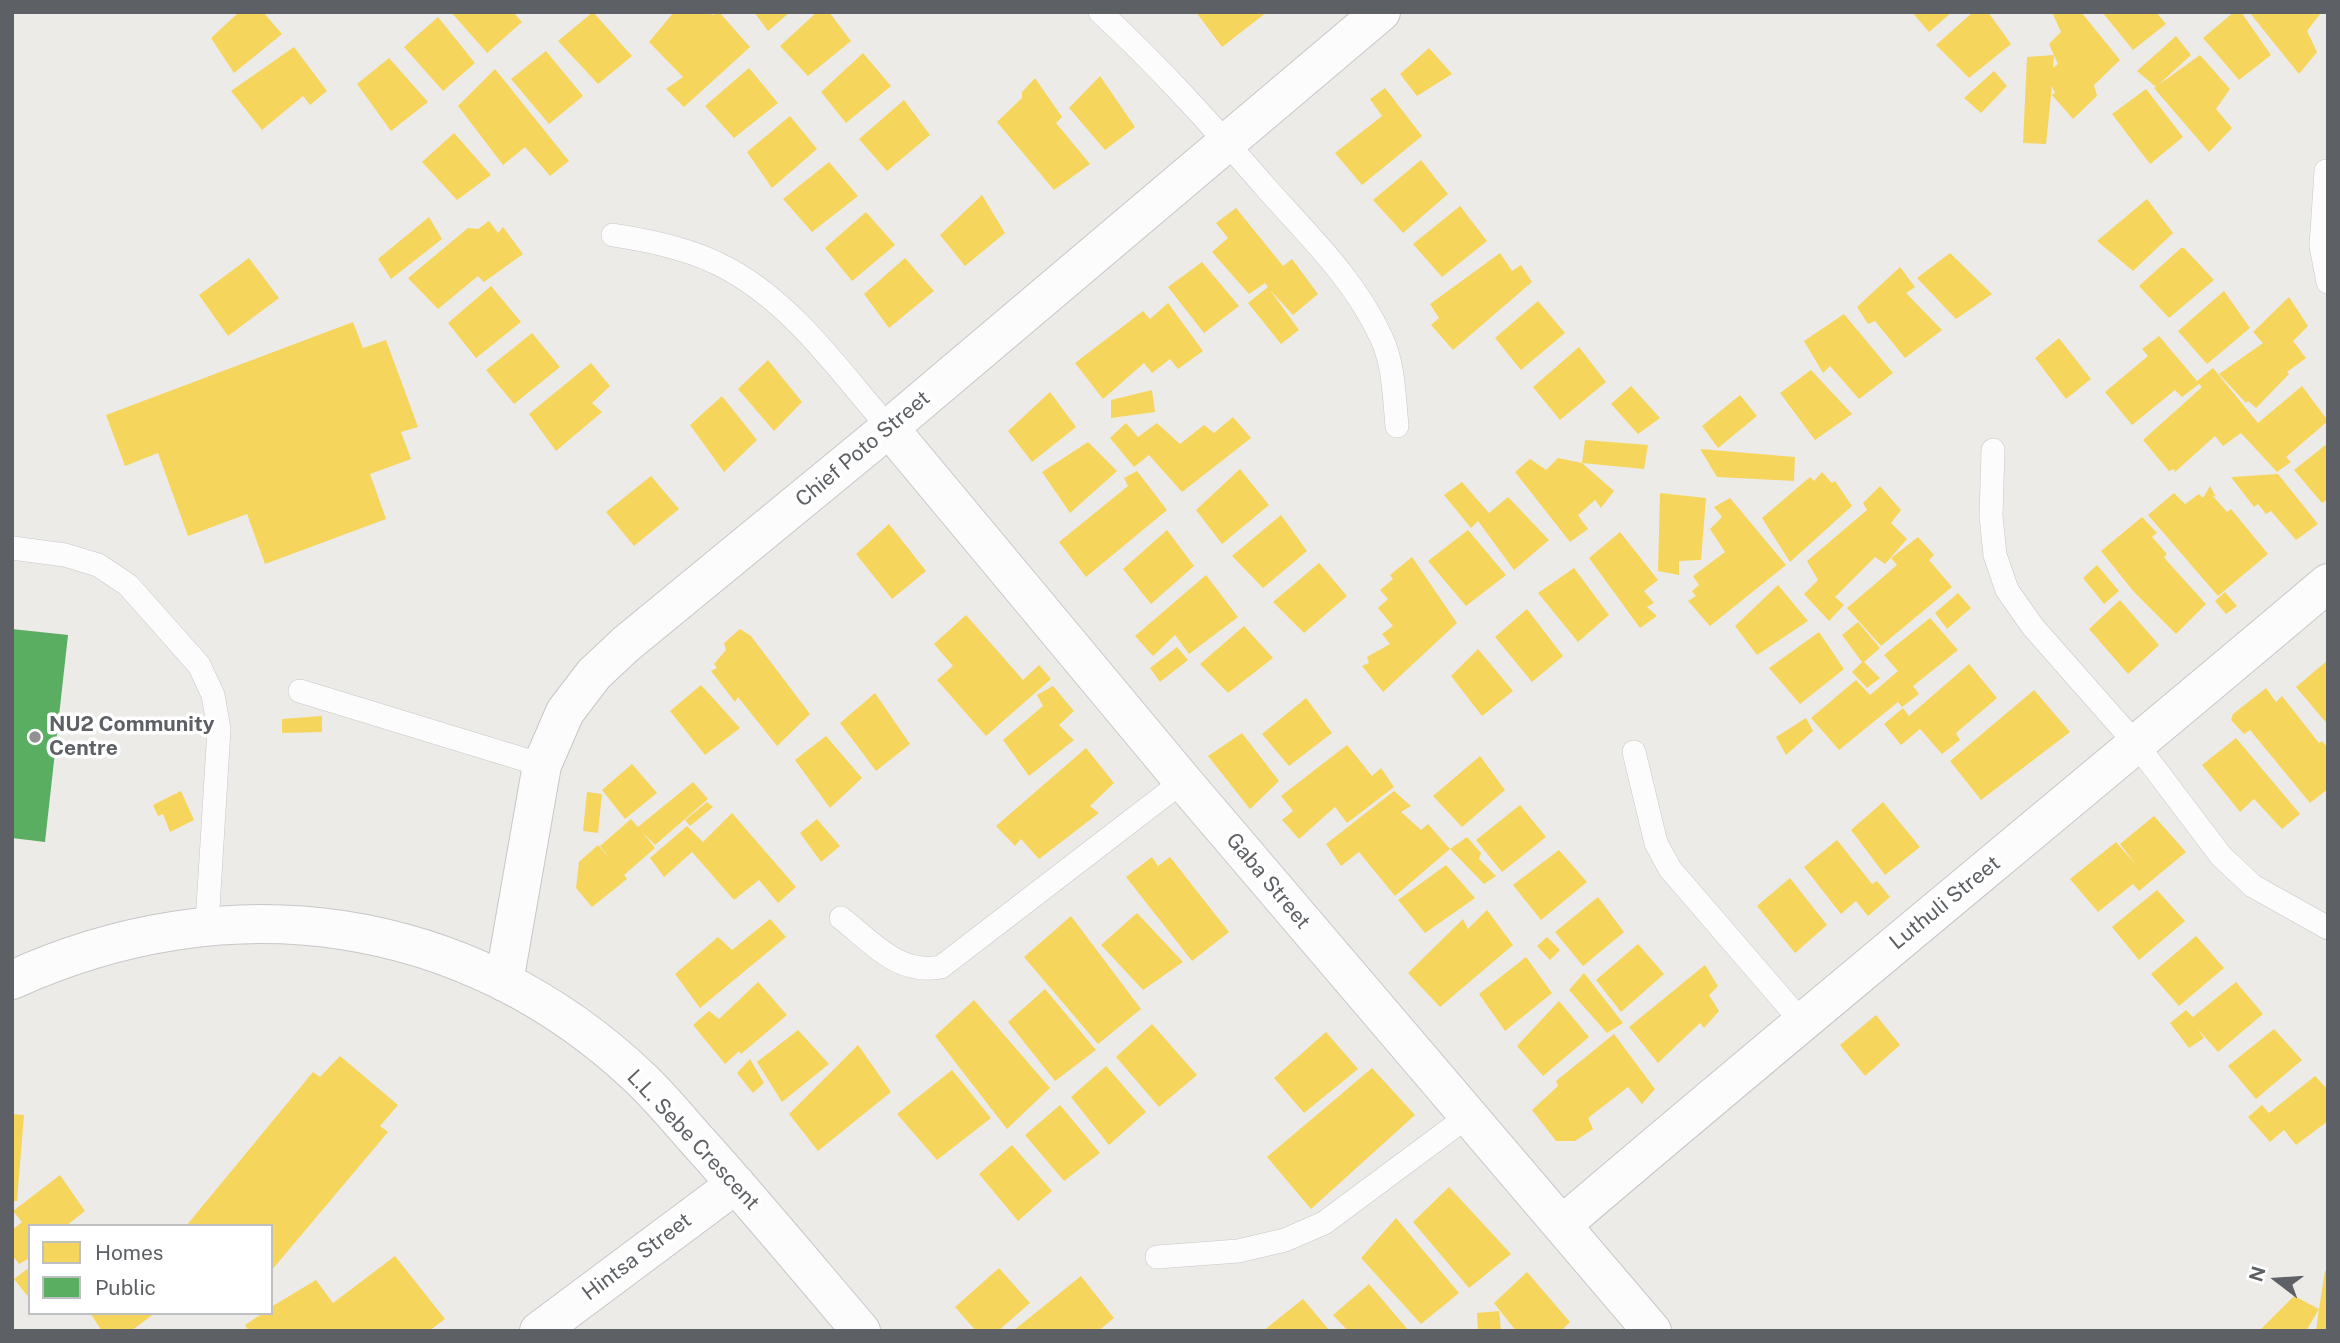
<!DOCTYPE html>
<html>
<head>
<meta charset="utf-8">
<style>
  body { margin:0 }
  #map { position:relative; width:2340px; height:1343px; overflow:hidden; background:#ecebe8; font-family:"Public Sans",sans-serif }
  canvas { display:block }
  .frame { position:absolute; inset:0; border:14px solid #5d6064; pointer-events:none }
  .legend { position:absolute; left:28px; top:1224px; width:245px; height:91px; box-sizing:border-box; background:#fff; border:2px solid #bebfc1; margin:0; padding:9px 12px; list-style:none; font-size:21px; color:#5d6064 }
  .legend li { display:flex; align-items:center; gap:14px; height:35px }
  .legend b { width:35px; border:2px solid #bebfc1 }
  .north { position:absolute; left:2242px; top:1245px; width:70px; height:70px; -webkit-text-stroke:5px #fff; paint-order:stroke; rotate:287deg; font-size:19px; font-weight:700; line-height:28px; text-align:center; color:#5d6064 }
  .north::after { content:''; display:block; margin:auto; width:24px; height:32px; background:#5d6064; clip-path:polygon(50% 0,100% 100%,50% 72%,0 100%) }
</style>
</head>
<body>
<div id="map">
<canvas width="2340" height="1343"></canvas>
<div class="frame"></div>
<ul class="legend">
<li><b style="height:19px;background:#f6d55c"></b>Homes</li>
<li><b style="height:19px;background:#5aae61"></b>Public</li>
</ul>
<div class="north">N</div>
</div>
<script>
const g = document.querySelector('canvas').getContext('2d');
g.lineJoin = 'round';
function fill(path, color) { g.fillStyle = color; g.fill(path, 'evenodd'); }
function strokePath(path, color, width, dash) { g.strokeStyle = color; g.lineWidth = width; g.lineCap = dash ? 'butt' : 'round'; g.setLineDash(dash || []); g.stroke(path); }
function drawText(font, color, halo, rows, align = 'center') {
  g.font = font + ' "Public Sans",sans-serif'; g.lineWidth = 7; g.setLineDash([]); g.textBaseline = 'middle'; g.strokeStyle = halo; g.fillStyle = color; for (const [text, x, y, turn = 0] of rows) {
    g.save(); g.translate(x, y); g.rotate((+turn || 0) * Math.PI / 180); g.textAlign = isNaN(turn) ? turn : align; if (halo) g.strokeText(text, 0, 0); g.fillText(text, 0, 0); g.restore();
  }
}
fill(new Path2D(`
  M 239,12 L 263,12 L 282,34 L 234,73 L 211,38 Z
  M 451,12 L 513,12 L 522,22 L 487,53 Z
  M 593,12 L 632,56 L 598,84 L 558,41 Z
  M 674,12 L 709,12 L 712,15 L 720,13 L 750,47 L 684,107 L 666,89 L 683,77 L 649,42 Z
  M 754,12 L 790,12 L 768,31 Z
  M 817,12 L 829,12 L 851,41 L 808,76 L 780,46 Z
  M 1196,12 L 1267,12 L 1222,47 Z
  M 1912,12 L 1952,12 L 1929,32 Z
  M 1973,12 L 1988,12 L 2011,44 L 1969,78 L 1936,45 Z
  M 2052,12 L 2081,12 L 2120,60 L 2094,85 L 2097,96 L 2073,119 L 2052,95 L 2055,93 L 2052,86 L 2046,144 L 2023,143 L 2027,57 L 2054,55 L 2053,68 L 2058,64 L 2049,44 L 2061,32 Z
  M 2102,12 L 2156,12 L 2166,24 L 2133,50 Z
  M 2234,12 L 2241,12 L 2271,55 L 2239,80 L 2203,38 Z
  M 2249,12 L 2320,14 L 2307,31 L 2317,52 L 2299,74 Z
  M 438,17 L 475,63 L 443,91 L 404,47 Z
  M 2176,36 L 2191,55 L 2156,87 L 2137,71 Z
  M 294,47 L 327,91 L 310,105 L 303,96 L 262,130 L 231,91 Z
  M 1429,48 L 1452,74 L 1417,96 L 1400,74 Z
  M 546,51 L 583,96 L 549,124 L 511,79 Z
  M 863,53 L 891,86 L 846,123 L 821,92 Z
  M 2200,55 L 2230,89 L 2216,109 L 2232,128 L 2209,152 L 2154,88 Z
  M 389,58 L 428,102 L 391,131 L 357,84 Z
  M 749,68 L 778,103 L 734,138 L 705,106 Z
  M 495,69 L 569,161 L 550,176 L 525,147 L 503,165 L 458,106 Z
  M 1994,71 L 2007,86 L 1981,113 L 1964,98 Z
  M 1100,76 L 1135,127 L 1105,150 L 1069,108 Z
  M 1035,78 L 1062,117 L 1056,123 L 1090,164 L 1054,190 L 997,122 L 1022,98 L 1022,92 Z
  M 1385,88 L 1422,136 L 1362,185 L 1335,153 L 1382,116 L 1370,99 Z
  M 2146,89 L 2183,137 L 2150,164 L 2112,114 Z
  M 904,100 L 930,135 L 887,171 L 859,139 Z
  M 790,116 L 817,149 L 772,188 L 747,152 Z
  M 454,133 L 491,175 L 457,200 L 422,162 Z
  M 1421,160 L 1448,194 L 1403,233 L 1373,200 Z
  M 829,162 L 858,196 L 812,232 L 783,199 Z
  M 982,195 L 1005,233 L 965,266 L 940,235 Z
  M 2147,199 L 2173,233 L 2133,271 L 2097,241 Z
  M 1460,206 L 1487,241 L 1442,277 L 1413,244 Z
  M 1236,208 L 1283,266 L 1292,259 L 1318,294 L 1293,315 L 1270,290 L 1299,330 L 1281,344 L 1248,303 L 1268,287 L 1265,283 L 1249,294 L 1212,252 L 1228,238 L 1216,223 Z
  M 866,212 L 895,245 L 852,281 L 825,248 Z
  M 429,217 L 442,239 L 391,279 L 378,259 Z
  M 489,221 L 498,233 L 503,227 L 523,254 L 484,282 L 478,276 L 438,309 L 408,278 L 468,228 L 478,229 Z
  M 2181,248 L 2184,248 L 2214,280 L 2169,318 L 2139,286 Z
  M 1500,253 L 1512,271 L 1521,265 L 1532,282 L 1453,350 L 1431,325 L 1439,318 L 1430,304 Z
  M 1950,253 L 1992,294 L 1956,319 L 1917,278 Z
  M 249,258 L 279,298 L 228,336 L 199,295 Z
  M 905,258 L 934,291 L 889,328 L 864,294 Z
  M 1202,262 L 1239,306 L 1204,333 L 1168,287 Z
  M 1900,267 L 1915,287 L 1906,293 L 1942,330 L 1905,358 L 1875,321 L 1868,324 L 1857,307 Z
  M 491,286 L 521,322 L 476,358 L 448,323 Z
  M 2224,291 L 2250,328 L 2207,364 L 2178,331 Z
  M 2289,297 L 2308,326 L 2293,341 L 2306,358 L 2287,372 L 2289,374 L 2256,408 L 2248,401 L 2246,403 L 2219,374 L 2263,343 L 2253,332 Z
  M 1538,301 L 1565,333 L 1521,370 L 1495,338 Z
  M 1168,303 L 1203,351 L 1178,369 L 1170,359 L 1152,373 L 1144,363 L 1103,399 L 1075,363 L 1143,311 L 1150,319 Z
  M 1844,314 L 1893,373 L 1859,399 L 1830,366 L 1823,373 L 1804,341 Z
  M 353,322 L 363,348 L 386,340 L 418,427 L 401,432 L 411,459 L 370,474 L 386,519 L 265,564 L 247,514 L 188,536 L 158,453 L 125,466 L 106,415 Z
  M 532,333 L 560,367 L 514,404 L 486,370 Z
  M 2159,336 L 2197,381 L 2213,368 L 2258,423 L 2302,386 L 2328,421 L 2286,457 L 2291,462 L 2277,472 L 2241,433 L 2223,446 L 2215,436 L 2175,472 L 2174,469 L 2169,471 L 2143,440 L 2202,387 L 2199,384 L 2182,397 L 2175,390 L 2132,425 L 2105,392 L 2148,356 L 2142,349 Z
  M 2059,338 L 2091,379 L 2066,399 L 2035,358 Z
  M 1579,347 L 1606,382 L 1560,420 L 1533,387 Z
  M 768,360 L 802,402 L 774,431 L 738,389 Z
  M 591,363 L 610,386 L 592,403 L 602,412 L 556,451 L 529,414 Z
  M 1811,370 L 1852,414 L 1815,440 L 1780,393 Z
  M 1631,386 L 1660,418 L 1638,434 L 1611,404 Z
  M 1152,390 L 1155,412 L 1111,418 L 1111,400 Z
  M 1050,392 L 1076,427 L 1032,462 L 1008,431 Z
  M 1740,395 L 1757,416 L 1718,448 L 1702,426 Z
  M 722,396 L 757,440 L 724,472 L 690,425 Z
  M 1233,417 L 1251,438 L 1182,492 L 1149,455 L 1134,467 L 1110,438 L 1126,423 L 1138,437 L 1157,423 L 1180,444 L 1204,425 L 1214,433 Z
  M 1585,440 L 1648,445 L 1644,469 L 1582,463 Z
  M 1088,442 L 1117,471 L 1070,513 L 1042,472 Z
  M 2328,443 L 2328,499 L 2322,503 L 2294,470 Z
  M 1700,449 L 1795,457 L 1794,481 L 1717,477 Z
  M 1558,458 L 1582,463 L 1614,491 L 1601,508 L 1595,500 L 1578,515 L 1588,529 L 1570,542 L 1515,472 L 1530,459 L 1546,470 Z
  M 1240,469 L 1269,505 L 1222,544 L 1196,510 Z
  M 1137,471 L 1167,510 L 1086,577 L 1059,542 L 1128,486 L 1124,478 Z
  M 1822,472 L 1832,483 L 1835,481 L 1852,506 L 1790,562 L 1762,518 L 1810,477 L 1814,481 Z
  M 2278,474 L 2318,524 L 2296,540 L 2271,511 L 2266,514 L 2258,504 L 2254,507 L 2231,477 Z
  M 651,476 L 679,509 L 634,546 L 606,512 Z
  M 1462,482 L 1489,513 L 1508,497 L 1549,540 L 1514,570 L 1478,521 L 1471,528 L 1444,495 Z
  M 1880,486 L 1901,510 L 1891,523 L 1907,539 L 1885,564 L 1875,557 L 1835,597 L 1844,605 L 1829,621 L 1804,594 L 1818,580 L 1807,561 L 1867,510 L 1863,503 Z
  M 2210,486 L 2216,497 L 2212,495 L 2227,512 L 2231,509 L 2268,554 L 2218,596 L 2148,515 L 2174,493 L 2185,504 L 2199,494 L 2203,498 Z
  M 1660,493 L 1706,498 L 1701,560 L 1679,561 L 1679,575 L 1658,571 Z
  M 1730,498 L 1786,565 L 1710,626 L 1688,601 L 1696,596 L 1692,591 L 1699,585 L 1693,576 L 1725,552 L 1710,529 L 1722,517 L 1714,507 Z
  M 1281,515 L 1307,551 L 1263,588 L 1232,556 Z
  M 2142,517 L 2157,533 L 2152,537 L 2167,554 L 2164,557 L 2167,561 L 2206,604 L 2176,634 L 2134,592 L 2101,551 Z
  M 889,524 L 926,571 L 892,599 L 856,554 Z
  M 1167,530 L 1194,566 L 1151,604 L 1123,569 Z
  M 1468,530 L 1506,575 L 1466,606 L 1428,561 Z
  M 1620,532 L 1658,580 L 1644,591 L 1654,603 L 1647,607 L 1657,616 L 1640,628 L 1589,558 Z
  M 1918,537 L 1934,555 L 1929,560 L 1952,587 L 1881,646 L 1847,608 L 1897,565 L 1891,558 Z
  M 1412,557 L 1457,623 L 1383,692 L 1362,666 L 1369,663 L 1367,657 L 1390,644 L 1382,634 L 1393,626 L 1378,608 L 1388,599 L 1380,590 L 1393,579 L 1390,575 Z
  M 1319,563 L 1347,596 L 1304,633 L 1273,602 Z
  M 2097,565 L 2119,591 L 2104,604 L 2083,578 Z
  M 1574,568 L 1609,615 L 1578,642 L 1538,593 Z
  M 1206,575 L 1238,617 L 1189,654 L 1175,635 L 1153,656 L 1135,636 Z
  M 1778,585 L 1808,621 L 1757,655 L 1735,626 Z
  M 2225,592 L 2237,606 L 2226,614 L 2215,601 Z
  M 1958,593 L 1971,608 L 1947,629 L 1935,613 Z
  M 2120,600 L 2159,645 L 2128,674 L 2089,629 Z
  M 1527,609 L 1563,656 L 1532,682 L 1495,637 Z
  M 966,615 L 1023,680 L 1039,665 L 1051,679 L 986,736 L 937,680 L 953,666 L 934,644 Z
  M 1930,618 L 1958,650 L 1913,686 L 1919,694 L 1902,707 L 1898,702 L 1839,750 L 1811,718 L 1856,680 L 1870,695 L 1898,671 L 1884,655 Z
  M 1858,622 L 1880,648 L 1864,662 L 1880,678 L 1867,688 L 1852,672 L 1862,662 L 1842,635 Z
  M 1244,626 L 1273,658 L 1228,693 L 1200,664 Z
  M 740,629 L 751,636 L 810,714 L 777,746 L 738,697 L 735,702 L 711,671 L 717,668 L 714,664 L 726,650 L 724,643 Z
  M 1819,632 L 1844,669 L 1800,704 L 1769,668 Z
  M 1177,647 L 1188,660 L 1160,682 L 1150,668 Z
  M 1478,649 L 1513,691 L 1482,716 L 1451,676 Z
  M 2328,660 L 2328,725 L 2296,687 Z
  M 1969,664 L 1997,698 L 1956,733 L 1960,740 L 1942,754 L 1920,729 L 1901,745 L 1884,724 L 1903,708 L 1909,716 Z
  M 701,685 L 740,728 L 705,755 L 670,711 Z
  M 1053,686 L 1074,711 L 1059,725 L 1074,740 L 1029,776 L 1003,740 L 1043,706 L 1037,695 Z
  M 2266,688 L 2276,702 L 2282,696 L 2319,743 L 2322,741 L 2328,748 L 2328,789 L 2310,803 L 2250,730 L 2244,734 L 2231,720 L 2233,714 Z
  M 2034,690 L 2070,732 L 1981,800 L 1950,761 Z
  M 875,693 L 910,744 L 876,771 L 840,723 Z
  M 1306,698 L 1332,733 L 1289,766 L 1262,734 Z
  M 322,716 L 322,732 L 282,733 L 282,719 Z
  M 1806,718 L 1813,731 L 1786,755 L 1776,737 Z
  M 1242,733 L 1279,781 L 1250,809 L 1208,756 Z
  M 826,736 L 862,778 L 830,808 L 795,760 Z
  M 2236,738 L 2300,814 L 2282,829 L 2254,799 L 2240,812 L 2202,765 Z
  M 1347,745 L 1372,776 L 1381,768 L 1394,787 L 1347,823 L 1335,807 L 1299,839 L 1282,820 L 1293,811 L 1281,796 Z
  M 1086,748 L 1114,783 L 1090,806 L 1099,813 L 1039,859 L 1021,839 L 1015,846 L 996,826 Z
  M 1480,756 L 1505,790 L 1462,827 L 1433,796 Z
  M 632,764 L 657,793 L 625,819 L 602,790 Z
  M 693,782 L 708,799 L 655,845 L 642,832 L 655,848 L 624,875 L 627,879 L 592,907 L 576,888 L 579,862 L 598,845 L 611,860 L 600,846 L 631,819 L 638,827 Z
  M 181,791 L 194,820 L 170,832 L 163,814 L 158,816 L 153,805 Z
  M 1394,791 L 1411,806 L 1401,812 L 1421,830 L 1428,824 L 1450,849 L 1395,896 L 1359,852 L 1341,866 L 1326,844 Z
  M 587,792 L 602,794 L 598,833 L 583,831 Z
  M 707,802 L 713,807 L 690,826 L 685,820 Z
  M 1883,802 L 1920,847 L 1885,875 L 1851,830 Z
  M 1520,805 L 1546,837 L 1502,872 L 1476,840 Z
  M 732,813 L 796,887 L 778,903 L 759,880 L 734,900 L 692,852 L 664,877 L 650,858 L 687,826 L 703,842 Z
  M 2154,816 L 2186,852 L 2139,891 L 2133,884 L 2098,912 L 2070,879 L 2116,842 L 2137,866 L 2120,844 Z
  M 817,819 L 840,846 L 821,862 L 800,833 Z
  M 1467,837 L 1481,853 L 1479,859 L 1496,876 L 1484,884 L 1450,849 Z
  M 1837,840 L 1872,884 L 1877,881 L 1890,897 L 1868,916 L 1856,901 L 1841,914 L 1804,867 Z
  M 1559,850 L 1587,882 L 1541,920 L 1513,885 Z
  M 1152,857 L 1158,866 L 1170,857 L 1229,932 L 1192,961 L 1126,877 Z
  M 1446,865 L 1475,898 L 1425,933 L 1398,900 Z
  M 1790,878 L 1827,925 L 1795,953 L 1757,906 Z
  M 2157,890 L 2185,921 L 2139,960 L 2112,927 Z
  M 1598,897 L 1624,932 L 1583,966 L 1555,932 Z
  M 1487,910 L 1513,945 L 1440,1007 L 1408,973 L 1463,919 L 1468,929 Z
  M 1137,913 L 1183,962 L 1143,990 L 1101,945 Z
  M 1071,916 L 1141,1009 L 1098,1044 L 1024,957 Z
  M 770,919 L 786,937 L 700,1008 L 675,974 L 718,937 L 732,950 Z
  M 2196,936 L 2224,968 L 2179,1006 L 2151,974 Z
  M 1547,937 L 1560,950 L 1550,960 L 1537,946 Z
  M 1638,944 L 1664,974 L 1621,1012 L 1596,980 Z
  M 1526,957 L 1552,993 L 1505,1031 L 1479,994 Z
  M 1705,965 L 1718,986 L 1709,995 L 1719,1011 L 1704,1028 L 1700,1023 L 1658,1063 L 1629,1027 Z
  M 1584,973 L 1623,1023 L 1607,1033 L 1569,990 Z
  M 758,982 L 787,1015 L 741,1054 L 739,1051 L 725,1064 L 693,1025 L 709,1011 L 719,1019 Z
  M 2236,982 L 2263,1014 L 2218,1052 L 2198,1029 L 2204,1038 L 2189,1048 L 2170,1023 L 2186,1010 L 2193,1017 Z
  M 1045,989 L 1096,1050 L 1055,1081 L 1008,1022 Z
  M 974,1000 L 1050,1088 L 1007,1129 L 935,1036 Z
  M 1559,1001 L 1589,1037 L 1543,1076 L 1517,1046 Z
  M 1876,1015 L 1900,1045 L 1865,1076 L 1840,1045 Z
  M 1152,1024 L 1197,1075 L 1159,1107 L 1116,1057 Z
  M 2274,1029 L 2302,1060 L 2256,1099 L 2228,1066 Z
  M 798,1030 L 829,1064 L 782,1102 L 757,1062 Z
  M 1326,1032 L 1358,1069 L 1304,1113 L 1274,1078 Z
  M 1614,1034 L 1655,1089 L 1642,1104 L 1628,1087 L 1588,1118 L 1593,1129 L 1575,1141 L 1556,1141 L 1532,1110 L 1558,1086 L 1556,1081 Z
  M 858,1045 L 891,1092 L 818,1151 L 789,1114 Z
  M 340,1056 L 398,1105 L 380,1126 L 388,1132 L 271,1271 L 271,1226 L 186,1226 L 313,1072 L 320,1077 Z
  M 750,1059 L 764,1083 L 753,1093 L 737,1073 Z
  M 1106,1066 L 1146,1112 L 1109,1145 L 1071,1097 Z
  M 1372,1068 L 1415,1115 L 1311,1209 L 1267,1157 Z
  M 952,1070 L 991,1118 L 937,1160 L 897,1114 Z
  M 2315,1076 L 2328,1090 L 2328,1121 L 2296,1145 L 2284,1130 L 2270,1142 L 2248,1117 L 2262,1105 L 2269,1113 Z
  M 1060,1105 L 1100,1153 L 1064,1181 L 1025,1135 Z
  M 12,1114 L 24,1115 L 17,1201 L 12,1201 Z
  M 1012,1145 L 1052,1191 L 1018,1221 L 979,1174 Z
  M 60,1175 L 85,1211 L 66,1226 L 30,1226 L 30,1258 L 19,1264 L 12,1255 L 12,1230 L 22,1222 L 13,1211 Z
  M 1449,1187 L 1511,1254 L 1469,1288 L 1413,1222 Z
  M 1396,1218 L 1459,1293 L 1421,1324 L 1361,1258 Z
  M 395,1256 L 445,1319 L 429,1331 L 249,1331 L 245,1325 L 263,1313 L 271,1313 L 271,1307 L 316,1280 L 333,1303 Z
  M 30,1267 L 30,1299 L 14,1279 Z
  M 999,1268 L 1030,1303 L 998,1331 L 976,1331 L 955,1307 Z
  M 2325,1271 L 2328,1271 L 2328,1331 L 2316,1331 L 2319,1309 L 2306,1331 L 2259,1331 L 2294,1296 L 2319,1309 Z
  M 1527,1272 L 1570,1322 L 1561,1331 L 1516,1331 L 1494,1303 Z
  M 1081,1276 L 1114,1318 L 1098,1331 L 1013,1331 Z
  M 1369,1284 L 1409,1331 L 1348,1331 L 1333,1315 Z
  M 1303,1299 L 1330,1331 L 1263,1331 Z
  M 1499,1311 L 1501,1331 L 1478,1331 L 1477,1313 Z
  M 90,1313 L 155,1313 L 131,1331 L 102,1331 Z`), '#f6d55c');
fill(new Path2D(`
  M 12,629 L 68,635 L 45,842 L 12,838 Z`), '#5aae61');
const service = new Path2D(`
  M 1100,12 C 1160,67 1215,129 1268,190 C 1309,236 1355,280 1381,337 C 1394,364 1394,396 1397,426
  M 2326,171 L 2321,246 L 2328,282
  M 613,235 C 652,241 695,250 730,270 C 795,306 841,373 889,428
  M 1993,450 L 1991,516 L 1995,555 L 2007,590 L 2033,627 L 2137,745 L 2221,856 L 2253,886 L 2328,928
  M 12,548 L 65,555 L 98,565 L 128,585 L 199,665 L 213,695 L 219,729 L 207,924
  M 300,691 L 542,765
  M 1634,752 L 1656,843 L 1670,869 L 1801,1021
  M 841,918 C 873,943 898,975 941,967 L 1183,781
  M 1157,1257 L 1238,1251 L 1285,1240 L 1324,1223 L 1468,1116`);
const minor = new Path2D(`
  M 889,428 L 1183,781 L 1652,1331
  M 12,980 C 229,881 467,913 641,1079 C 663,1100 682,1124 702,1146 C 756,1206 808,1269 861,1331
  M 504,982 L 542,765 L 565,712 L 594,674 L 626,644 L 889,428 L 1381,12
  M 1563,1224 C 1816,1008 2074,798 2328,583
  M 539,1331 L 736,1184`);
strokePath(service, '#c7c7c7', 24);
strokePath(minor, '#c7c7c7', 40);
strokePath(service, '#fcfcfc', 23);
strokePath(minor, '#fcfcfc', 38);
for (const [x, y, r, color] of [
  [35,737,7,"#8f9192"]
]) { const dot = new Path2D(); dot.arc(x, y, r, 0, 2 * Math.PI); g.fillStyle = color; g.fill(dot); strokePath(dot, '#fff', 2.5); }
drawText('21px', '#5d6064', '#fff', [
  ["Chief Poto Street",863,449,-40],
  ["Gaba Street",1268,881,50],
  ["Luthuli Street",1945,903,-39],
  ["L.L. Sebe Crescent",693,1140,47],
  ["Hintsa Street",637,1257,-37]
]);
drawText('bold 21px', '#5d6064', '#fff', [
  ["NU2 Community",49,725],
  ["Centre",49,749]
], 'left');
</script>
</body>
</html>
